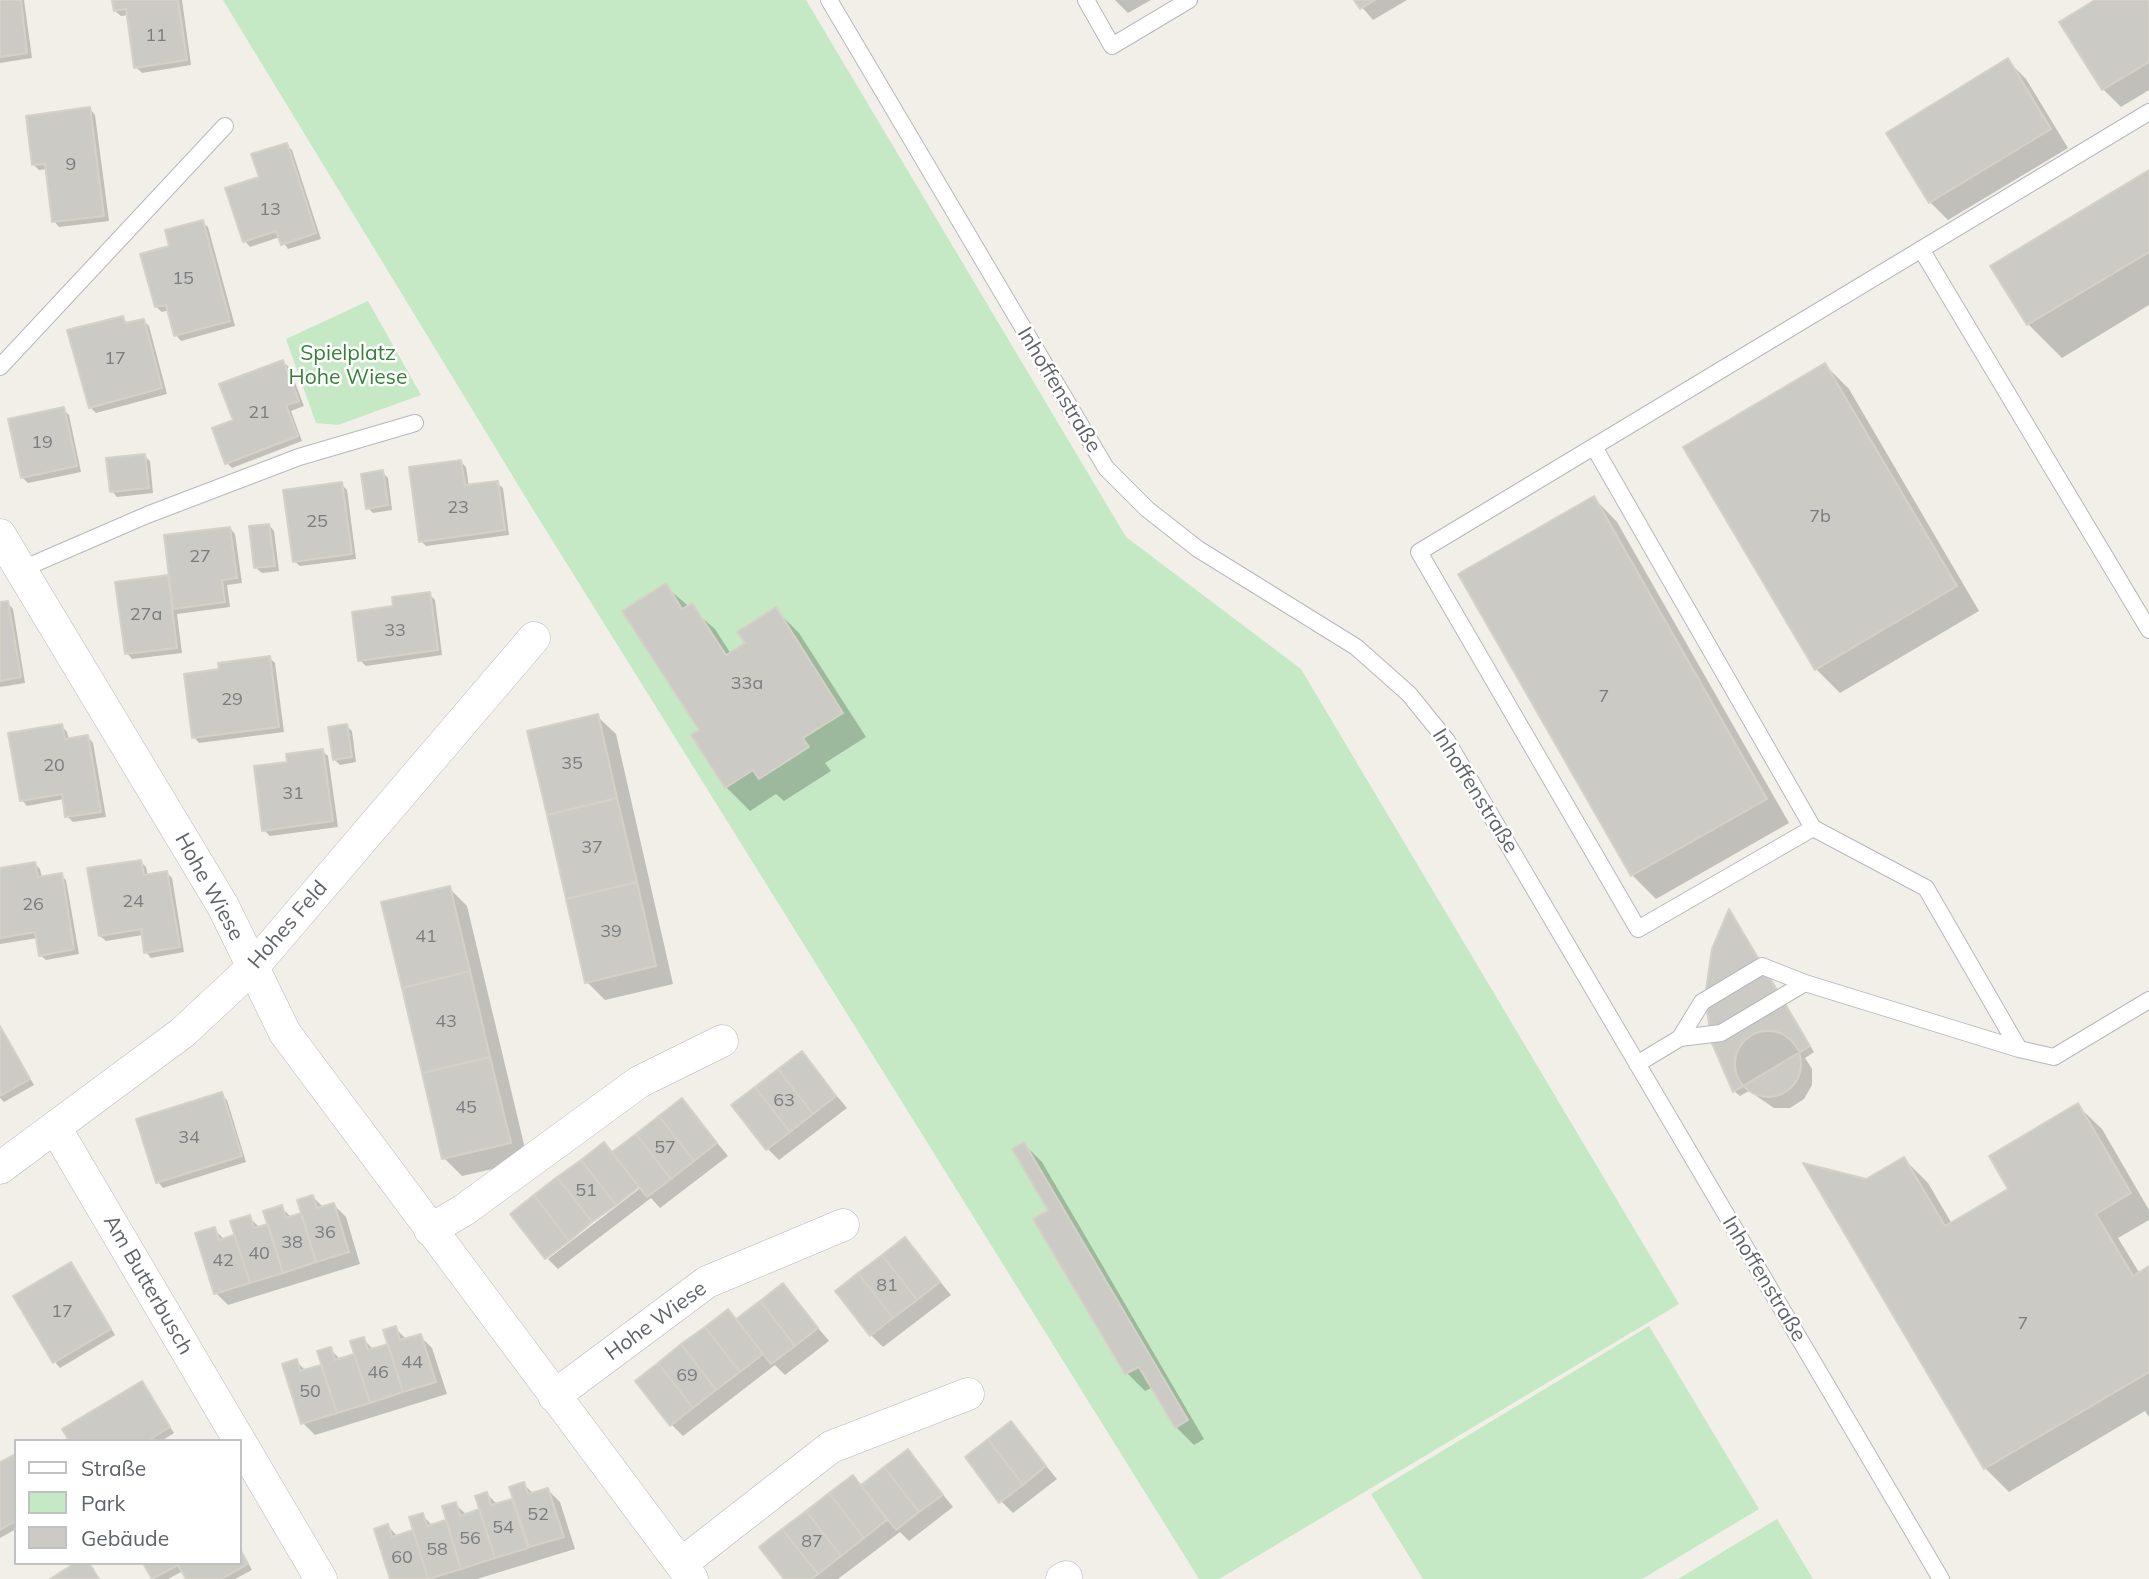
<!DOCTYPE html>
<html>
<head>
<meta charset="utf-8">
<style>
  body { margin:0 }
  #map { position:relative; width:2149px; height:1579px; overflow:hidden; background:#f1efe8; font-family:Mulish,sans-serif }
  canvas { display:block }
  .legend { position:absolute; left:14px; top:1439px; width:228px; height:126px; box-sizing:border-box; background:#fff; border:2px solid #bfc1c3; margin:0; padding:9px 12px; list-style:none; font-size:21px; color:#5f6368 }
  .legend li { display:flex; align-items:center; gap:14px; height:35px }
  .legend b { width:35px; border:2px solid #bfc1c3 }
</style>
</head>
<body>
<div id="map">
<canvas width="2149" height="1579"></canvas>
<ul class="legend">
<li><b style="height:9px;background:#fff"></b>Straße</li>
<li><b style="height:19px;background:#c5e8c5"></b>Park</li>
<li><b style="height:19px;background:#cccac5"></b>Gebäude</li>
</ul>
</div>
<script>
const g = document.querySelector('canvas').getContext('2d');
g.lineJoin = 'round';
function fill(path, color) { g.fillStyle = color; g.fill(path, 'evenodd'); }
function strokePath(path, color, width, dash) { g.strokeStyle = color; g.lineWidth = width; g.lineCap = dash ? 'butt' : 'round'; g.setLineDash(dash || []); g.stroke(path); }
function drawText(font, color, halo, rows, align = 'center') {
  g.font = font + ' Mulish,sans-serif'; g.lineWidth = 5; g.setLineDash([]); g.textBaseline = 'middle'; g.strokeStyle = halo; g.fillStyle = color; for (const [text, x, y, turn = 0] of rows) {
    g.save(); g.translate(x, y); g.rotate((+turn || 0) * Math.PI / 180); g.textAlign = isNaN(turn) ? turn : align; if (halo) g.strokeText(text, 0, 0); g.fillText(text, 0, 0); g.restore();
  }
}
fill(new Path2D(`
  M 223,0 L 806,0 L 1126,537 L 1301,669 L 1679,1304 L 1219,1579 L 1199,1579 L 534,511 Z
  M 368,301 L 421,395 L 338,425 L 316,423 L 286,339 Z
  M 1649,1326 L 1759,1509 L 1642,1579 L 1423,1579 L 1371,1494 Z
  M 1777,1519 L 1813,1579 L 1678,1579 Z`), '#c5e8c5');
fill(new Path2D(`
  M 0,0 L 24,0 L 32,58 L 0,63 Z
  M 114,0 L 182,0 L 191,65 L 142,73 L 136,67 L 129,15 L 121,16 L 115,11 Z
  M 1115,0 L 1151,0 L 1128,13 Z
  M 1356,0 L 1407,0 L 1373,20 Z
  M 2098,0 L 2149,0 L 2149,90 L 2121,107 L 2103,89 Z
  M 2008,61 L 2026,79 L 2068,148 L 1948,220 L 1930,202 Z
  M 90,109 L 95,115 L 109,221 L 59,227 L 54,221 L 47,169 L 39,170 L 34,165 Z
  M 286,145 L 292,150 L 321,239 L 288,249 L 280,237 L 250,247 L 245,241 L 261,178 Z
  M 2149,172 L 2149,305 L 2062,358 L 2028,324 L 1993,266 Z
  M 202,222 L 208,227 L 235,326 L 181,341 L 176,335 L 169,310 L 162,312 L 156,307 L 171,247 Z
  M 122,318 L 129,324 L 143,320 L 149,326 L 167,394 L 96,413 L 90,407 Z
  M 283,362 L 289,367 L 304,406 L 291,411 L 302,441 L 232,468 L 227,463 L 235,421 Z
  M 1825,365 L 1849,389 L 1979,611 L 1840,693 L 1816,669 Z
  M 63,409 L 69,415 L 81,472 L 28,483 L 22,477 Z
  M 144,456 L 150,461 L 153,493 L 117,497 L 112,491 Z
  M 461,462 L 466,467 L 469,487 L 497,483 L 503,488 L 509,535 L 426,546 L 421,541 Z
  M 382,472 L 388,478 L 392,510 L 373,513 L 368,508 Z
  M 341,484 L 347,490 L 356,559 L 300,566 L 294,561 Z
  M 1594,498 L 1617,522 L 1789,823 L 1656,899 L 1632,875 Z
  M 269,525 L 274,531 L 279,571 L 262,573 L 256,568 Z
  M 230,528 L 235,534 L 242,583 L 227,585 L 230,607 L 177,614 L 182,653 L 132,659 L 127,653 L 117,584 L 171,576 Z
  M 665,586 L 715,629 L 731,654 L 747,644 L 776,610 L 799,633 L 866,737 L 825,763 L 831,771 L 784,801 L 776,794 L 750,811 L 726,787 L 694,736 L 701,731 Z
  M 429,594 L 435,600 L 442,655 L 366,666 L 360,660 L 395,607 Z
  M 8,603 L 13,609 L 25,683 L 0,687 L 0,604 Z
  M 270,658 L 275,663 L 284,732 L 199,743 L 194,737 Z
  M 597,716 L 616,734 L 673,984 L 605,1000 L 587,982 Z
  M 62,726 L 67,732 L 69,740 L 88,737 L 93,743 L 106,817 L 73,822 L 67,816 L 64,799 L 27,806 L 22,800 Z
  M 347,726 L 352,731 L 356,762 L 340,765 L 334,759 Z
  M 322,751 L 328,756 L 338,827 L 270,836 L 264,830 L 289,763 Z
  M 141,862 L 146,867 L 148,876 L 167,873 L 172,878 L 184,952 L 151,958 L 146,952 L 143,935 L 106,941 L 100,936 Z
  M 35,864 L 40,869 L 42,878 L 61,875 L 66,880 L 79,954 L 46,960 L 40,955 L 38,938 L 0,944 L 0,870 Z
  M 449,888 L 467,906 L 528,1161 L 462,1176 L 444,1158 Z
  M 1729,912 L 1814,1052 L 1805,1058 L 1812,1069 L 1812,1085 L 1804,1099 L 1790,1108 L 1774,1108 L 1749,1091 L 1740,1096 L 1734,1091 Z
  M 0,1025 L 34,1085 L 4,1102 L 0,1098 Z
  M 801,1053 L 847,1108 L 779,1160 L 768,1149 Z
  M 221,1094 L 227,1100 L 246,1162 L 163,1188 L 158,1182 Z
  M 682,1100 L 728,1156 L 660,1208 L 651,1198 L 558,1269 L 548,1259 L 647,1183 L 645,1180 L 546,1256 L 604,1144 L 613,1153 Z
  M 2078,1106 L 2102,1129 L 2149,1210 L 2149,1220 L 2118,1238 L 2140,1274 L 2149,1268 L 2149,1417 L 2145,1411 L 2009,1492 L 1985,1468 L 1806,1166 L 1867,1181 L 1904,1159 L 1928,1183 L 1952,1224 L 2011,1190 Z
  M 1024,1144 L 1042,1162 L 1204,1439 L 1194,1445 L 1176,1427 L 1153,1387 L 1145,1391 L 1127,1373 L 1036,1219 L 1050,1210 Z
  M 313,1197 L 324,1208 L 334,1205 L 346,1217 L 360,1264 L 228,1305 L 216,1293 L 214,1229 L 225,1240 L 236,1236 L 249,1217 L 260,1228 L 270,1225 L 281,1207 L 292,1218 L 303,1214 Z
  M 905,1239 L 951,1295 L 883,1347 L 871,1335 Z
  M 71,1264 L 115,1335 L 60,1368 L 55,1362 Z
  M 783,1286 L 829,1341 L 785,1375 L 775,1365 L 683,1436 L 671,1424 L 728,1311 L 737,1320 Z
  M 395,1328 L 407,1340 L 420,1336 L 432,1348 L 447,1394 L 315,1435 L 303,1423 L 296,1361 L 306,1371 L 323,1366 L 330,1349 L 341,1360 L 356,1355 L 363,1339 L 374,1350 L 390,1345 Z
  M 142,1383 L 174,1433 L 161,1441 L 72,1441 Z
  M 1011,1424 L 1057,1479 L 1013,1513 L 1001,1501 Z
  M 908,1451 L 953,1507 L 909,1541 L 900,1532 L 838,1579 L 786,1579 L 853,1477 L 862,1486 Z
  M 16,1456 L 16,1529 L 0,1538 L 0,1464 Z
  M 523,1484 L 534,1494 L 548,1490 L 560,1502 L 575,1549 L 477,1579 L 391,1579 L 388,1526 L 398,1537 L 415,1532 L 422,1515 L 433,1526 L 448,1521 L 455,1504 L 467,1515 L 481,1510 L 487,1494 L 498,1505 L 515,1500 Z
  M 240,1548 L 252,1570 L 235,1579 L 188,1579 L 183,1571 L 168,1579 L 154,1579 L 145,1563 L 240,1563 Z`), '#0003');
const building = new Path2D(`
  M 0,0 L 21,0 L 27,53 L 0,57 Z
  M 112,0 L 178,0 L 187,60 L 134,68 L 126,9 L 114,11 Z
  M 1354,0 L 1375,0 L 1360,9 Z
  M 2095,0 L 2149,0 L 2149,62 L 2102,90 L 2059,22 Z
  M 2008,58 L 2051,129 L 1929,203 L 1886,133 Z
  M 90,107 L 104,216 L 52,222 L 45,164 L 32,165 L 26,116 Z
  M 287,143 L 316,233 L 281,245 L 276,231 L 243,242 L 225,188 L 259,177 L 251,154 Z
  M 2149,170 L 2149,252 L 2027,325 L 1990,266 Z
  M 203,220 L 230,321 L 174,336 L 166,305 L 155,307 L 140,254 L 169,246 L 165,230 Z
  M 123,316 L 125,323 L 144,319 L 162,388 L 89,408 L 67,330 Z
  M 283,360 L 299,401 L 286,405 L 298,436 L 225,464 L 212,428 L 233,420 L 219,384 Z
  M 1825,363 L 1957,586 L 1815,670 L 1683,447 Z
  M 64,407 L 77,466 L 21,478 L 8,419 Z
  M 145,454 L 149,488 L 110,492 L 106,458 Z
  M 461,460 L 465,485 L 498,481 L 505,530 L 419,542 L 409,467 Z
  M 383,470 L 388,505 L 366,509 L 361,474 Z
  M 342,482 L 352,554 L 293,562 L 283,490 Z
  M 1594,496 L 1767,799 L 1631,876 L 1458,574 Z
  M 269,524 L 275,566 L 254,568 L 249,526 Z
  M 230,527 L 237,578 L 222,580 L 225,602 L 173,609 L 164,535 Z
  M 168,575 L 177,648 L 125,654 L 115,582 Z
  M 666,583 L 682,609 L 692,603 L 726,655 L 745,643 L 737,632 L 776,607 L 843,713 L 803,738 L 809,747 L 759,779 L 753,770 L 725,788 L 691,735 L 699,730 L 622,611 Z
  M 430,592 L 438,650 L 358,661 L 352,612 L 393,606 L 392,597 Z
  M 8,601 L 21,677 L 0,681 L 0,602 Z
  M 270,656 L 279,727 L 192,738 L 184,674 L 219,669 L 218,663 Z
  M 598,714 L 617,798 L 547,815 L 527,731 Z
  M 62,724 L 65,739 L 88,735 L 101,812 L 65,817 L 62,794 L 20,801 L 8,733 Z
  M 347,724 L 352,757 L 333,760 L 328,727 Z
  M 323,749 L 333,821 L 262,831 L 254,766 L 287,762 L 286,754 Z
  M 617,798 L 637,882 L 566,899 L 547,815 Z
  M 141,860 L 144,875 L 167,871 L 180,947 L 144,953 L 141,929 L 99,936 L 87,868 Z
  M 35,862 L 38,877 L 62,873 L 74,949 L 39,956 L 35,932 L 0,938 L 0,868 Z
  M 637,882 L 656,966 L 585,983 L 566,899 Z
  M 450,886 L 470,971 L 402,988 L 381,902 Z
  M 1729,909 L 1810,1046 L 1733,1092 L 1712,1043 L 1705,997 L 1712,949 Z
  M 470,971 L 490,1057 L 422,1073 L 402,988 Z
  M 0,1026 L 30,1079 L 0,1096 Z
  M1735 1064a33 33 0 1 1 66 0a33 33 0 1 1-66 0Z
  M 802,1051 L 836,1096 L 813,1114 L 778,1069 Z
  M 490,1057 L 511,1143 L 442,1159 L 422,1073 Z
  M 778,1069 L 813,1114 L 790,1132 L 755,1087 Z
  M 755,1087 L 790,1132 L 766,1150 L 731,1105 Z
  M 222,1092 L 242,1156 L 156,1183 L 136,1119 Z
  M 682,1098 L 717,1143 L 694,1161 L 659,1116 Z
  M 2078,1103 L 2131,1193 L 2096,1214 L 2133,1276 L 2149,1266 L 2149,1372 L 1984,1469 L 1803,1163 L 1866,1179 L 1904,1157 L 1945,1226 L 2008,1189 L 1989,1156 Z
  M 659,1116 L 694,1161 L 671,1179 L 636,1134 Z
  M 636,1134 L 671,1179 L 647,1197 L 612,1152 Z
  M 604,1142 L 639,1187 L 616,1205 L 581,1160 Z
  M 1024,1142 L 1188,1420 L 1175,1428 L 1139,1367 L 1125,1374 L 1033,1219 L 1048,1210 L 1012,1149 Z
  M 581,1160 L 616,1205 L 592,1222 L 557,1177 Z
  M 557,1177 L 592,1222 L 569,1241 L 534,1195 Z
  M 313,1195 L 317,1208 L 334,1203 L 349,1252 L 316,1262 L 297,1200 Z
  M 534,1195 L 569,1241 L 545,1259 L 510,1214 Z
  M 282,1205 L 286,1218 L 301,1213 L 316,1262 L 283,1273 L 263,1211 Z
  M 250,1215 L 254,1228 L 268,1224 L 283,1273 L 250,1283 L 230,1221 Z
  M 215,1227 L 219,1240 L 234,1235 L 250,1283 L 214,1294 L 195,1233 Z
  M 905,1237 L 940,1282 L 917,1300 L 882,1255 Z
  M 882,1255 L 917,1300 L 893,1318 L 858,1273 Z
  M 71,1262 L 111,1329 L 53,1363 L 13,1296 Z
  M 858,1273 L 893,1318 L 870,1336 L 835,1291 Z
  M 783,1283 L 818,1328 L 795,1346 L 760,1301 Z
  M 760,1301 L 795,1346 L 771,1364 L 736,1319 Z
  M 728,1309 L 763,1354 L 740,1372 L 705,1327 Z
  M 396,1326 L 400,1340 L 421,1334 L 436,1382 L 403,1392 L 383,1330 Z
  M 705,1327 L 740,1372 L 716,1390 L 681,1344 Z
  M 364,1337 L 368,1350 L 388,1344 L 403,1392 L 370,1403 L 350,1341 Z
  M 681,1344 L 716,1390 L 693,1408 L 658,1363 Z
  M 331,1347 L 335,1360 L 354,1354 L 370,1403 L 337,1413 L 317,1351 Z
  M 297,1359 L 300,1371 L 321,1365 L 337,1413 L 301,1424 L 282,1364 Z
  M 658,1363 L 693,1408 L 670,1426 L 635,1381 Z
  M 142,1381 L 170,1427 L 147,1441 L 69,1441 L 62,1429 Z
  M 1011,1421 L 1046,1466 L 1023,1485 L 988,1439 Z
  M 988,1439 L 1023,1485 L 999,1503 L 965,1457 Z
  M 908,1449 L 943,1495 L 919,1512 L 884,1467 Z
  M 16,1454 L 16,1521 L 0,1530 L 0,1462 Z
  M 884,1467 L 919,1512 L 896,1530 L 861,1485 Z
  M 853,1475 L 887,1520 L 864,1538 L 829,1493 Z
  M 524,1482 L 528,1494 L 548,1488 L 564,1537 L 529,1547 L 509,1487 Z
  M 487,1492 L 491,1505 L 512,1499 L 528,1548 L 495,1558 L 475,1496 Z
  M 829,1493 L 864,1538 L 841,1556 L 806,1511 Z
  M 456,1502 L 460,1516 L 479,1509 L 495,1558 L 461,1569 L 442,1506 Z
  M 806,1511 L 841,1556 L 818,1574 L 782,1529 Z
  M 423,1513 L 427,1526 L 446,1520 L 461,1569 L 428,1579 L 409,1517 Z
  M 388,1524 L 392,1537 L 413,1530 L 428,1579 L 390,1579 L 374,1529 Z
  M 782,1529 L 818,1574 L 811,1579 L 784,1579 L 759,1547 Z
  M 240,1549 L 248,1564 L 221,1579 L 186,1579 L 178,1565 L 152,1579 L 143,1563 L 240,1563 Z
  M 75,1563 L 89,1563 L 99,1579 L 50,1579 Z`);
fill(building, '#cccac5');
strokePath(building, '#d6d1c6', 2);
const service = new Path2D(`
  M 829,0 L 1106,468 L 1147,509 L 1198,549 L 1356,647 L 1409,694 L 1447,741 L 1941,1579
  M 1086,0 L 1112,46 L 1189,0
  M 1921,249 L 2149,630
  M 0,367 L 225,126
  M 1594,447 L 1813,828 L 1926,888 L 2019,1049
  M 20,570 L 147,515 L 299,457 L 415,423
  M 1813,828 L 1638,929 L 1419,552 L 2149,112
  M 1680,1038 L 1702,1002 L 1762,966 L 1805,983
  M 1637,1064 L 1680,1038 L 1721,1033 L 1805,983 L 2019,1049 L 2054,1057 L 2149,1000`);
const minor = new Path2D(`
  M 0,535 L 223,906 L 285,1033 L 692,1579
  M 56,1129 L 321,1579
  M 0,1168 L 182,1033 L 253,967 L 534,638
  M 430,1230 L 464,1210 L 639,1082 L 722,1041
  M 554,1396 L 707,1282 L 843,1225
  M 681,1564 L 831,1447 L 968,1394
  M 1062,1579 L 1066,1577`);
strokePath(service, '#b5b8bc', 18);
strokePath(minor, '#b5b8bc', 33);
strokePath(service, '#fff', 16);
strokePath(minor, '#fff', 32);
drawText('18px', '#7a7d7f', null, [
  ["11",156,36],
  ["9",71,165],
  ["13",270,210],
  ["15",183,279],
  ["17",115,359],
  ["21",259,413],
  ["19",42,443],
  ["23",458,508],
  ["7b",1820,517],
  ["25",317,522],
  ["27",200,557],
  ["27a",146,615],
  ["33",395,631],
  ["33a",747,684],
  ["7",1604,697],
  ["29",232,700],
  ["35",572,764],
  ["20",54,766],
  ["31",293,794],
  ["37",592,848],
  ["24",133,902],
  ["26",33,905],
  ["39",611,932],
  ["41",426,937],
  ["43",446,1022],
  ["63",784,1101],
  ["45",466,1108],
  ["34",189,1138],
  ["57",665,1148],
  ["51",586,1191],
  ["36",325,1233],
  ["38",292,1243],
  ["40",259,1254],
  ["42",223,1261],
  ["81",887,1286],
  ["17",62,1312],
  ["7",2023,1324],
  ["44",412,1363],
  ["46",378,1373],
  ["69",687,1376],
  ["50",310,1392],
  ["52",538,1515],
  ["54",503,1528],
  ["56",470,1539],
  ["87",812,1542],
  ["58",437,1550],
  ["60",402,1558]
]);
drawText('21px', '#348238', '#fff', [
  ["Spielplatz",348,354],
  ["Hohe Wiese",348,378]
]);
drawText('21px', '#5f6368', '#fff', [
  ["Inhoffenstraße",1059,390,59],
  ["Inhoffenstraße",1475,791,58],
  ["Hohe Wiese",209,887,61],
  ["Hohes Feld",288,925,-49],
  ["Inhoffenstraße",1764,1279,59],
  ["Am Butterbusch",148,1285,60],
  ["Hohe Wiese",656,1321,-36]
]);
</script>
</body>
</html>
